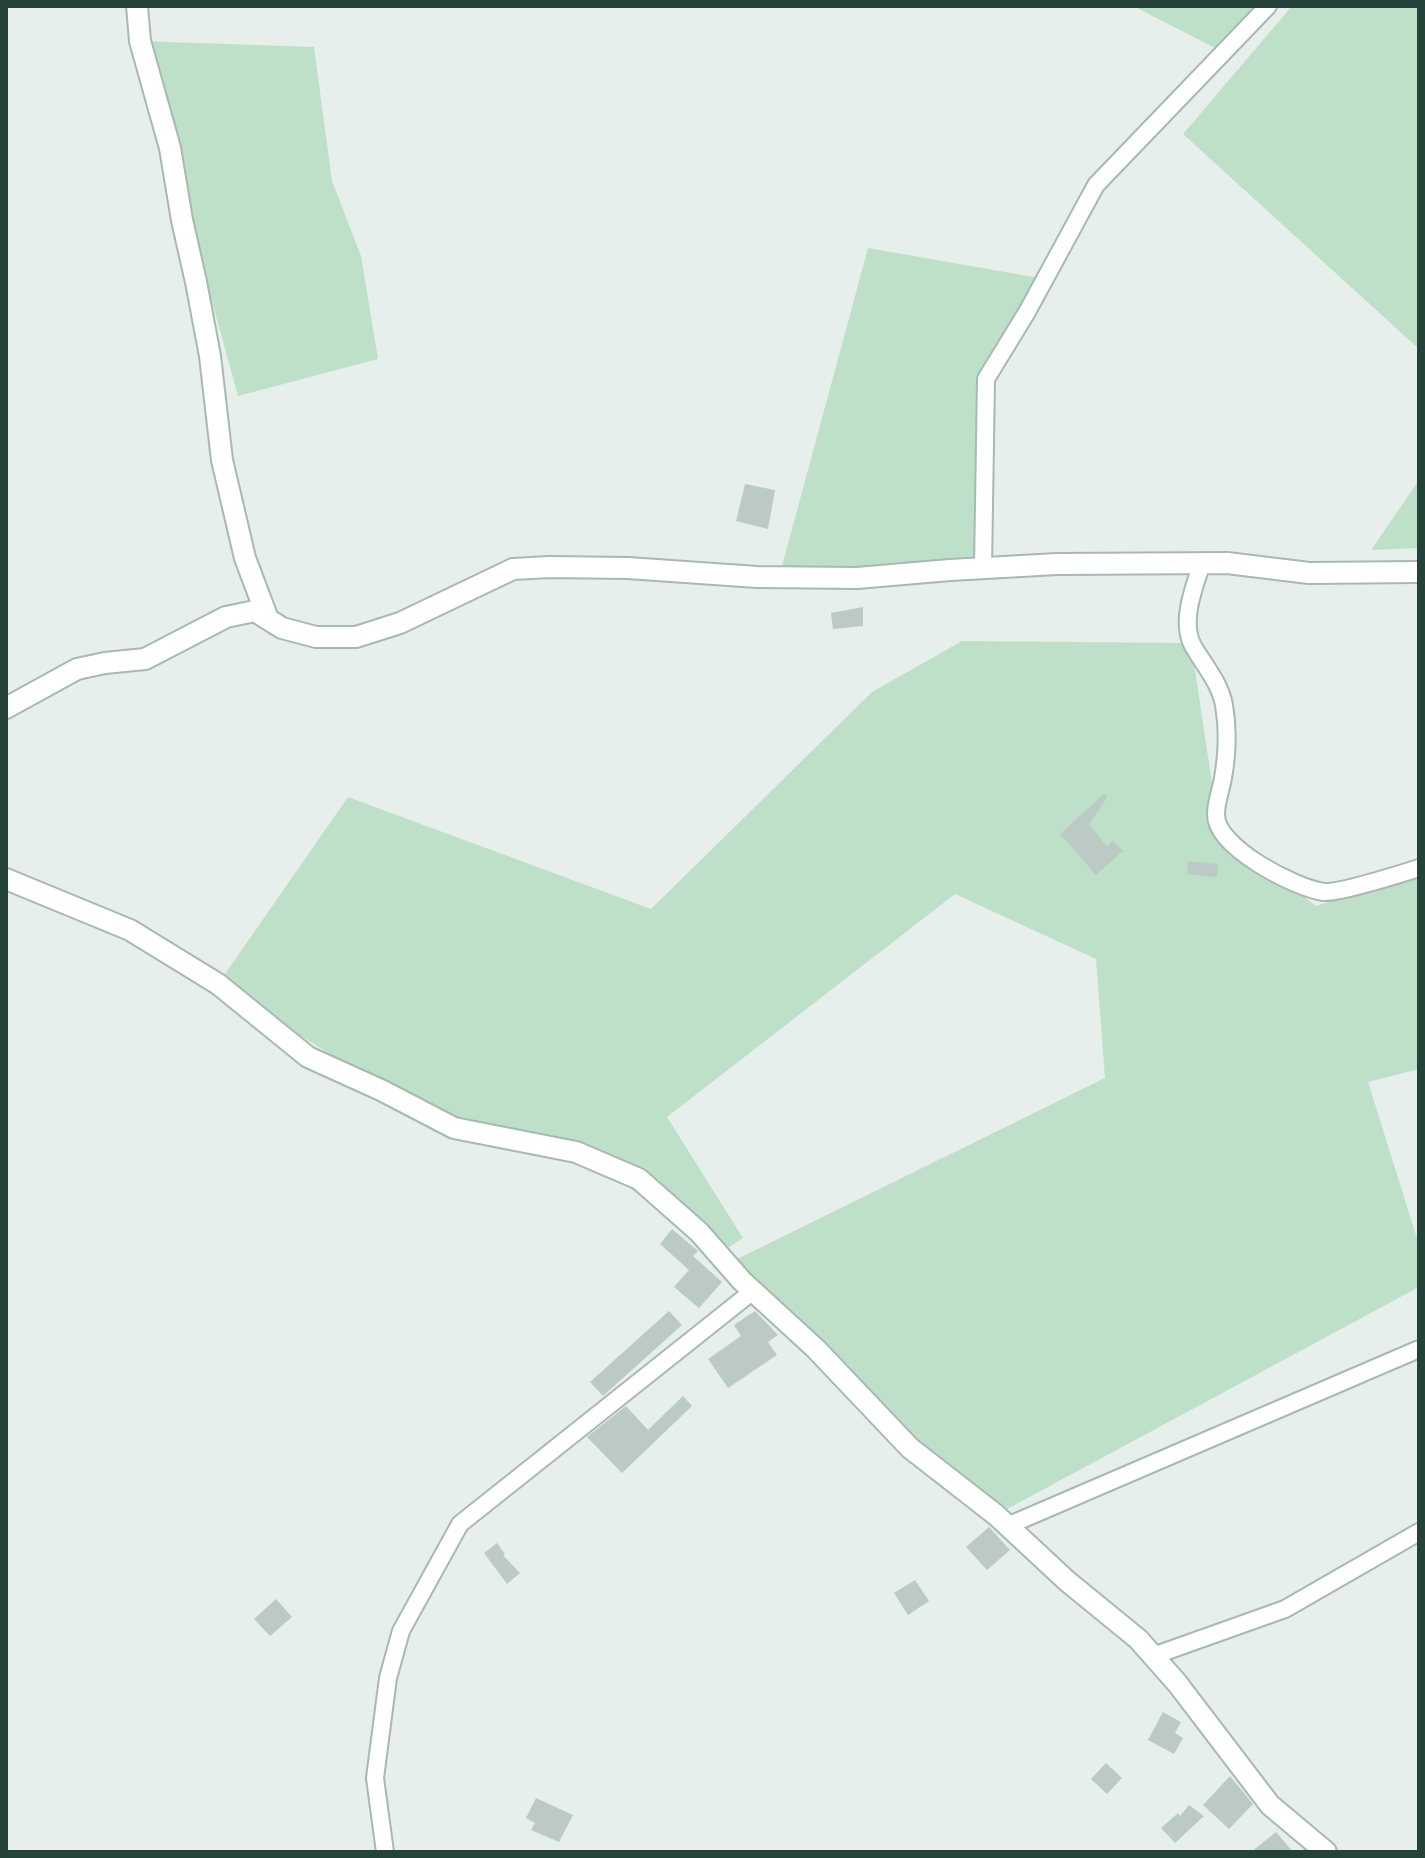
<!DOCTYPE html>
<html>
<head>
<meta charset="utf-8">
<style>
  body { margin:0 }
  #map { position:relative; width:1425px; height:1858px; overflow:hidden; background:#e6efeb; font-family:"IBM Plex Sans",sans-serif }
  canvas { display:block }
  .frame { position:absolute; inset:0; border:8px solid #24423a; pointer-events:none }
</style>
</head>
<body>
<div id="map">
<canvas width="1425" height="1858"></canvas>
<div class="frame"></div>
</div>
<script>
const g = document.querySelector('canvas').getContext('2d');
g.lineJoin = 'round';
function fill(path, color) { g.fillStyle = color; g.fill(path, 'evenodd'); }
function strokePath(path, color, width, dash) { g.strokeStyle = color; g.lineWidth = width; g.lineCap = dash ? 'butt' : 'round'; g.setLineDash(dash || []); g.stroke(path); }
fill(new Path2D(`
  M 1133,6 L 1263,6 L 1223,52 Z
  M 1292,6 L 1419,6 L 1419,349 L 1183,134 Z
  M 140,41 L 314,47 L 332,181 L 361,256 L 378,359 L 238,396 Z
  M 868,248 L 1045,279 L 986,379 L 983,568 L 779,577 Z
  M 1419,480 L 1419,548 L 1371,550 Z
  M 962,641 L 1191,643 L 1219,830 L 1316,906 L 1419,871 L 1419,1069 L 1368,1082 L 1419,1245 L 1419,1287 L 996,1515 L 727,1264 L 1105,1078 L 1096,959 L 955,894 L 667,1117 L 743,1238 L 718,1254 L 591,1159 L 418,1109 L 218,984 L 348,797 L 651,909 L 872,692 Z`), '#bfe0c8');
fill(new Path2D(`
  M 745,484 L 775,490 L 768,529 L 736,521 Z
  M 863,607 L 863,626 L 833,629 L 831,613 Z
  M 1104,794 L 1107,797 L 1089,825 L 1107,846 L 1113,841 L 1123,851 L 1096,875 L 1060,834 Z
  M 1188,861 L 1218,864 L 1217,877 L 1187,874 Z
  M 672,1229 L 698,1251 L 693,1256 L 722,1282 L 699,1308 L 674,1287 L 689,1270 L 660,1244 Z
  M 669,1311 L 682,1325 L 603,1396 L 590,1382 Z
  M 755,1311 L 778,1335 L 768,1342 L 777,1355 L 728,1388 L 708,1359 L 741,1336 L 734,1325 Z
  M 683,1396 L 692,1406 L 622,1473 L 587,1437 L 626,1406 L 648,1430 Z
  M 989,1527 L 1010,1550 L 987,1570 L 966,1547 Z
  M 497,1543 L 505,1554 L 503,1555 L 520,1573 L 507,1584 L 484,1553 Z
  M 915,1580 L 929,1601 L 908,1615 L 894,1593 Z
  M 276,1599 L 292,1617 L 270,1636 L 254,1619 Z
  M 1163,1712 L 1181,1722 L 1175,1733 L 1183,1738 L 1174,1754 L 1148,1740 Z
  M 1106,1763 L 1122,1778 L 1107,1794 L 1091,1779 Z
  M 1230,1776 L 1253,1804 L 1229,1829 L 1203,1805 Z
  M 536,1798 L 573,1815 L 559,1842 L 531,1830 L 535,1823 L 526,1818 Z
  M 1189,1805 L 1204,1816 L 1175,1843 L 1161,1828 L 1178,1813 L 1180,1816 Z
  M 1276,1832 L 1293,1852 L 1251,1852 Z`), '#bbcac4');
const minor = new Path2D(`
  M 1202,563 C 1194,587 1180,622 1193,646 C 1204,665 1220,683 1224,705 C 1228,728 1227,755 1223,778 C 1221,790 1216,802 1216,814 C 1215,847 1295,888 1324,892 C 1341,893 1400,874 1419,868
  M 983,568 L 986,379 L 1027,312 L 1096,185 L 1268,6
  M 1007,1526 L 1419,1349
  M 1153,1656 L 1285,1609 L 1419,1532
  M 385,1852 L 375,1778 L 388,1678 L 401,1631 L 460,1524 L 753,1291`);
const tertiary = new Path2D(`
  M 137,6 L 140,41 L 170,148 L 182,220 L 196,282 L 210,356 L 222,460 L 245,558 L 268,619
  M 6,708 L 77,669 L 105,663 L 145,659 L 226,617 L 255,611 L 282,628 L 316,637 L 356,637 L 400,623 L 513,569 L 549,567 L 628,568 L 757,577 L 857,578 L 950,570 L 1057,564 L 1227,563 L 1309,573 L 1419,572
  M 6,879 L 130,930 L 218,984 L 308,1057 L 383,1091 L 454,1128 L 576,1152 L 639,1179 L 699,1232 L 742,1281 L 816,1349 L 910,1448 L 996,1515 L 1067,1581 L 1138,1639 L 1177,1683 L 1270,1805 L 1326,1852`);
strokePath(minor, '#a8b8b2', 20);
strokePath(tertiary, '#a8b8b2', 24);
strokePath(minor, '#fff', 16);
strokePath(tertiary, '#fff', 20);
</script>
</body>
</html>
